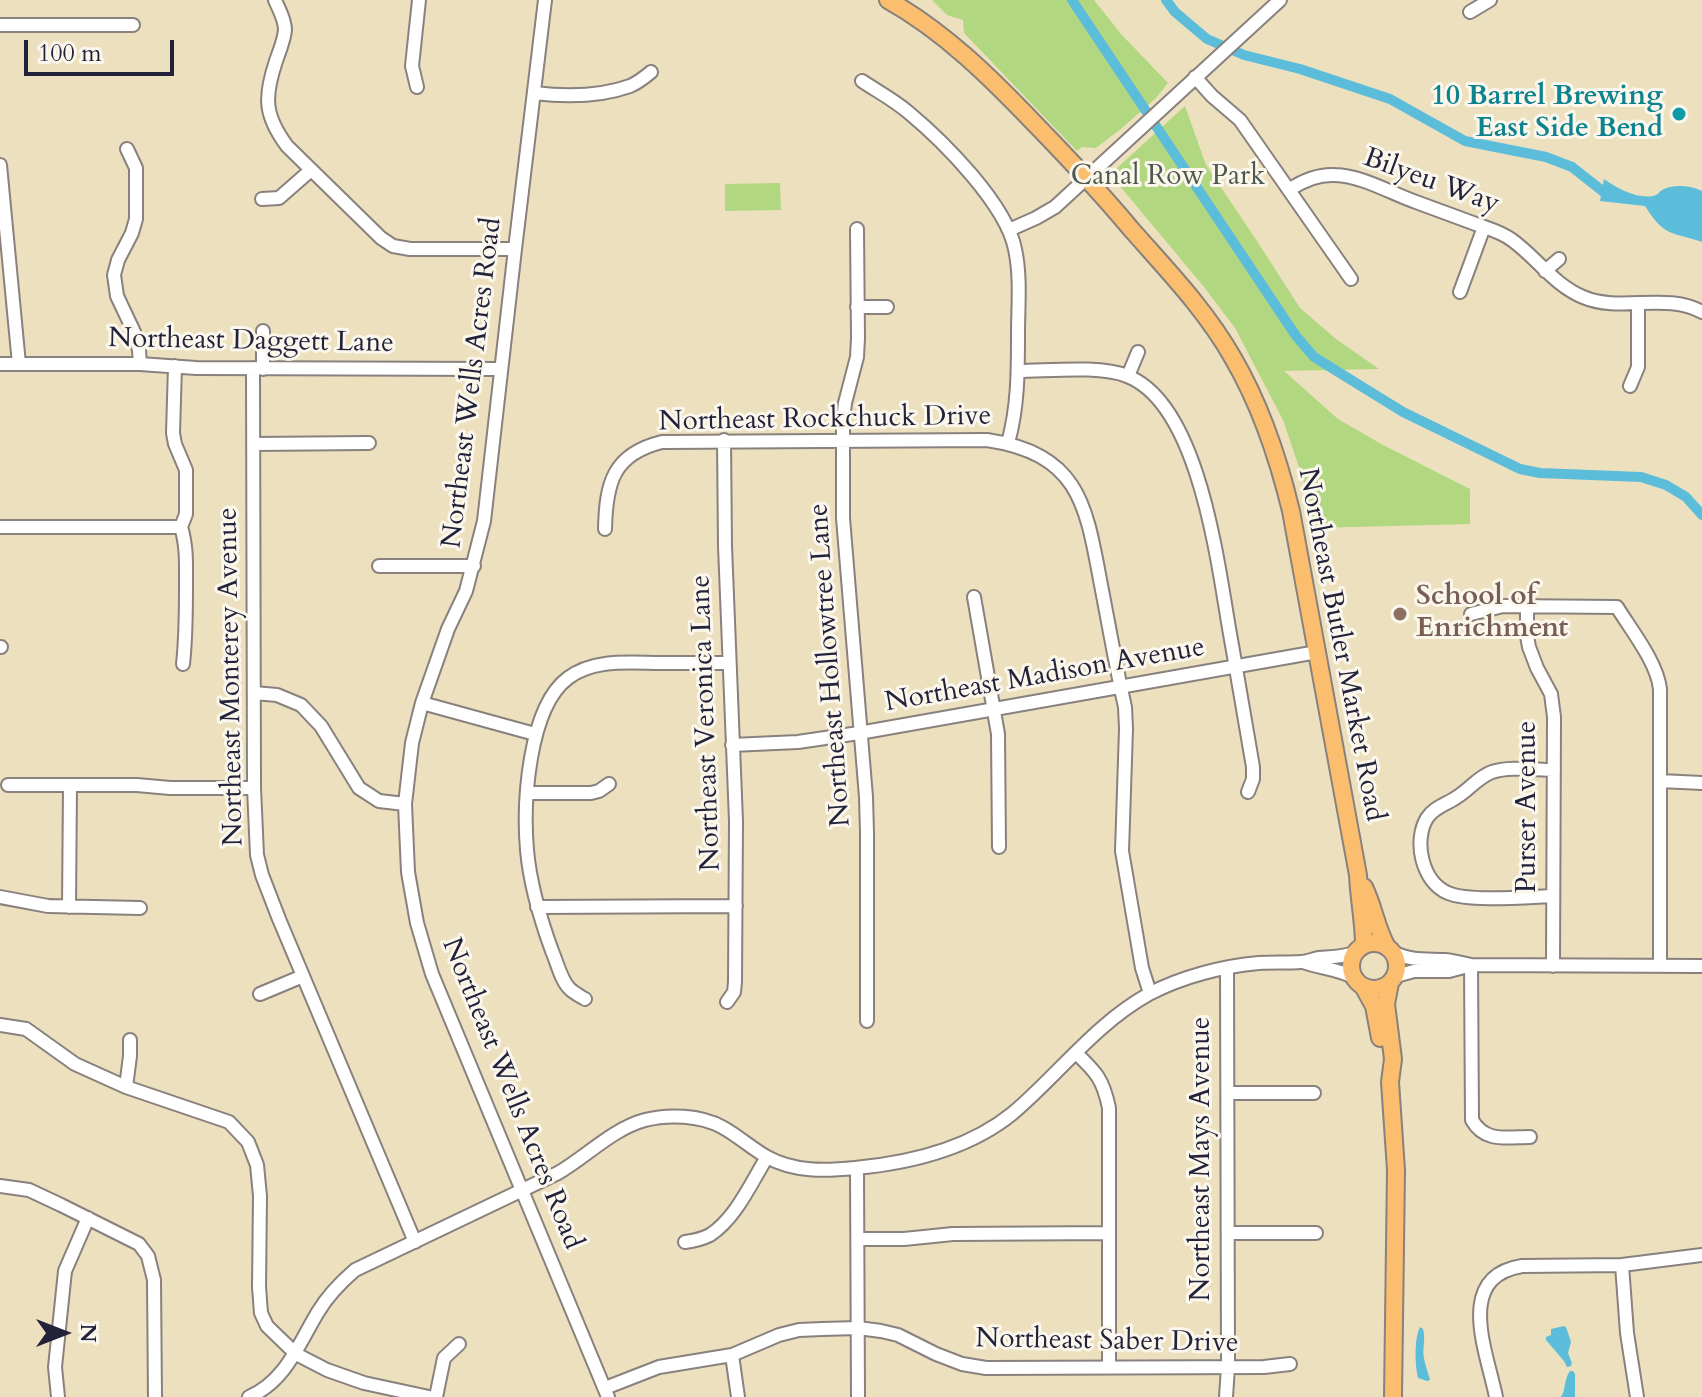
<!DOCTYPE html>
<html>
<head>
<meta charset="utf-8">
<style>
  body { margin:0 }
  #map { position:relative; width:1702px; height:1397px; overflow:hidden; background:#ede0bf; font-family:Cardo,serif }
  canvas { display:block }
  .north { position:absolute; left:24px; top:1293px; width:80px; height:80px; -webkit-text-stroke:6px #fbf7ec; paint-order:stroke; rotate:90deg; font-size:22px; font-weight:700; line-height:32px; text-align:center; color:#22223b }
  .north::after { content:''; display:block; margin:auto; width:28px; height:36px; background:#22223b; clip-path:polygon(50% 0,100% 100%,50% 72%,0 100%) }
  .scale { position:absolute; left:24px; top:40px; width:150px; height:36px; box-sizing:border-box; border:4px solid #22223b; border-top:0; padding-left:10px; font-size:24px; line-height:28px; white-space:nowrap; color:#22223b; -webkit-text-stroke:6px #fbf7ec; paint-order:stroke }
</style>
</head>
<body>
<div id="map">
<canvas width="1702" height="1397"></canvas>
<div class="north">N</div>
<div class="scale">100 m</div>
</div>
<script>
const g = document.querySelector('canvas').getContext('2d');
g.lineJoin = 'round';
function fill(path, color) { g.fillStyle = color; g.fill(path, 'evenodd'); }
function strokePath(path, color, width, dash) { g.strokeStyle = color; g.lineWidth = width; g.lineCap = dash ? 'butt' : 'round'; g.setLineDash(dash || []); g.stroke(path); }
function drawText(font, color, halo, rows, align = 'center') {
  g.font = font + ' Cardo,serif'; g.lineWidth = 6; g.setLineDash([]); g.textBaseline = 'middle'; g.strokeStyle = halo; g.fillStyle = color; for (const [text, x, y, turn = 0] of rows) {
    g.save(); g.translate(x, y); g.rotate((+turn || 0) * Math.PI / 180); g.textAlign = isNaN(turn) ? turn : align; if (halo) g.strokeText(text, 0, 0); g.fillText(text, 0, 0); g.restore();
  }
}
fill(new Path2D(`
  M 932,0 L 1094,0 L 1121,34 L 1168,83 L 1156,98 L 1122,128 L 1096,148 L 1082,147 L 1077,151 L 964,33 L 963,20 L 947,15 Z
  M 1185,106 L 1206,165 L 1257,241 L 1300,308 L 1336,339 L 1379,369 L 1284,371 L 1338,419 L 1383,445 L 1470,489 L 1470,524 L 1314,528 L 1306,488 L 1283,420 L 1235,328 L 1204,287 L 1119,185 L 1117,168 Z
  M 780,183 L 781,210 L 725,211 L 725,184 Z`), '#b2d781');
fill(new Path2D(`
  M 1604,179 C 1616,188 1637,199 1653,196 C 1660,194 1658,192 1664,189 C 1676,184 1691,186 1702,191 L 1702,242 C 1669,231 1665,237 1645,206 L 1600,201 Z
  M 1564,1326 L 1566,1327 L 1571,1342 L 1568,1353 L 1572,1363 L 1571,1366 L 1567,1367 L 1564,1361 L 1546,1340 L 1546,1337 L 1551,1335 L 1551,1329 Z
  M 1420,1327 L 1423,1329 C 1426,1339 1422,1349 1424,1358 C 1425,1365 1428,1372 1430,1380 L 1427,1381 L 1418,1378 C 1415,1365 1414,1339 1420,1327 Z
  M 1570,1371 L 1573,1371 L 1575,1374 L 1575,1397 L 1561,1397 C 1566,1389 1564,1379 1570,1371 Z`), '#5cbddb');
strokePath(new Path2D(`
  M 1072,0 L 1296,336 L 1314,357 L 1403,412 L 1520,469 L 1540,473 L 1641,477 L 1666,485 L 1686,497 L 1702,515
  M 1166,0 L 1175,12 L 1207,39 L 1244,55 L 1300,69 L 1390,99 L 1465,141 L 1546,157 L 1572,167 L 1605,193 L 1615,195`), '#5cbddb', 10);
const minor = new Path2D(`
  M 275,0 C 279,10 285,19 285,30 C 284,41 279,52 276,61 C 264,97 264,115 287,146 L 381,238 L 393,246 L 410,249 L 515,249
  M 545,0 L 515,249 L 484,521 L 466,591 L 448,629 L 422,703 L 412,743 L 405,804 L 408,872 L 417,923 L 432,974 L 608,1397
  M 1470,12 L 1490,0
  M 0,25 L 133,25
  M 1195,77 L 1212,96 L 1240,120 L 1351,279
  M 862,81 C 877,91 894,100 908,112 C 943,141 1006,204 1015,249 C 1021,277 1018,306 1018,334 C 1018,372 1018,407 1008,443
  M 417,87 L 412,66 L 419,0
  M 534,93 C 566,97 599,97 630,86 C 637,83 645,77 651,72
  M 127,149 L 136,168 L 136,219 L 132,233 L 118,260 L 114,275 L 117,296 L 134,332 L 139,350 L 140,364
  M 0,165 L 19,364
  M 1290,189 C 1304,180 1318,174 1335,175 C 1363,176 1390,193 1416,202 C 1435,209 1454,216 1473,223 C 1486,228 1500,231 1512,240 C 1537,258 1554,285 1583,297 C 1620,313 1666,292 1702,312
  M 262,199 L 279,198 L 311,170
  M 857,229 L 858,338 L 857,357 L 845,403 L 843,421 L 843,518 L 866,797 L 867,833 L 867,1021
  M 1009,230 L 1036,218 L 1055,207 L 1280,0
  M 1545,271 L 1559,259
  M 1460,292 L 1484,227
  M 857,307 L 887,307
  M 263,331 L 263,369
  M 0,364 L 140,364 L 196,368 L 501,369
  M 253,368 L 254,788 L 257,855 L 262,875 L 279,919 L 415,1242
  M 1018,371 C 1048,371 1100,365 1127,376 C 1200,404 1218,566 1230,634 C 1238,678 1245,722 1253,767 L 1253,779 L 1248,792
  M 1128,376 L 1138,352
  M 1630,386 L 1638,367 L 1638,304
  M 724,440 L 725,546 L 736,821 L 735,982 L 734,992 L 727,1002
  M 253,444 L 369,443
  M 0,527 L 181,527 L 186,514 L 186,470 L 175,444 L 173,433 L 175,366
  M 181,527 C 187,546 186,565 186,585 C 186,612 186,638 183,664
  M 605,529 C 606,483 613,454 662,442 L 987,440 C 1080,454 1086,505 1101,585 C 1109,626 1116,667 1125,707 L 1126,729 L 1122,851 L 1142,968 L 1150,993
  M 379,566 L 474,566
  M 974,597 L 998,734 L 999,847
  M 1527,606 L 1527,636 L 1529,647 L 1537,668 L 1551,694 L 1554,717 L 1553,966
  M 1471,614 L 1503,606 L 1617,607 C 1631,630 1657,662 1660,689 L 1660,966
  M 0,647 L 1,647
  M 254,693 L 277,695 L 301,705 L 321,726 L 359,788 L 379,801 L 405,804
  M 422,703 L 535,734
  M 732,745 L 798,742 L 859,733 L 1317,652
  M 1660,781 L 1702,783
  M 8,785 L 137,785 L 170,788 L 254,788
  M 527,793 L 591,793 L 599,791 L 609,784
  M 1553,896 C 1527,897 1469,902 1448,893 C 1422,882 1413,841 1427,818 C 1434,807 1447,804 1457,797 C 1470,789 1478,777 1492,772 C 1510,766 1535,770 1554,770
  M 0,897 L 48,906 L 140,908
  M 69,907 L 70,786
  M 537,907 L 736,906
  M 1393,952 C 1409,961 1427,959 1445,960 C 1454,961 1462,963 1471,965 L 1702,966
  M 1303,962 C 1320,968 1338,969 1353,977
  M 1471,965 L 1472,1120 C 1485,1143 1507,1137 1530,1137
  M 1396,976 L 1414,971 L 1449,971 L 1468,966
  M 260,994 L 303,976
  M 585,999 C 580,996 574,993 570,989 C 561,981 557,962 552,951 C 540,918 530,885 527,850 C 523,804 528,708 568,678 C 594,658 631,663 662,663 C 684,663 707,663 729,663
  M 0,1025 L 26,1029 L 75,1064 L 126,1087 L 229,1122 L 248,1142 L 257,1165 L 260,1196 L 259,1287 L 261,1313 L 267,1326 L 296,1354 L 327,1370 L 364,1383 L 429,1397
  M 1076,1053 C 1096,1072 1103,1079 1109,1108 L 1109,1367
  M 126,1087 L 130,1056 L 130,1040
  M 1228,1093 L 1314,1093
  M 857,1168 L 858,1397
  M 0,1186 L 29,1190 L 61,1205 L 139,1244 L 148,1256 L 154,1280 L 155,1397
  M 1228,1233 L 1316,1233
  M 858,1239 L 904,1239 L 953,1234 L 1108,1233
  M 685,1242 C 693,1241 702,1239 710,1235 C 736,1218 751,1183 767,1157
  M 1622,1265 L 1627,1333 L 1637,1397
  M 732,1355 L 738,1397
  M 605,1388 L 659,1367 L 732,1355 L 779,1335 L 799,1330 L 822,1329 L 858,1328 L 881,1331 L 898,1335 L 936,1354 L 962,1364 L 986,1368 L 1264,1367 L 1290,1364
  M 58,1397 L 55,1367 L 65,1271 L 88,1218
  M 249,1397 C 286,1381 299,1343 318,1312 C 328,1295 340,1283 355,1270 L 558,1173 C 586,1157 612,1129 645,1120 C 668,1114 700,1115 722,1127 C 737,1135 751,1148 767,1157 C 794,1172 825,1171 855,1168 C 910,1163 969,1149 1013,1113 C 1059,1074 1095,1024 1149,994 C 1181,977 1223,966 1259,963 C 1273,962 1287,963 1301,962 C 1307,962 1313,959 1319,958 C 1331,957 1343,957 1355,953
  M 436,1397 L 444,1358 L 459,1344
  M 1226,1397 L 1228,1367 L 1227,969
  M 1496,1397 C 1487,1352 1454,1277 1522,1266 L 1622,1265 L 1702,1255`);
const major = new Path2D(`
  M 888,0 C 945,32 991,78 1036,125 C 1069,159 1101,193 1131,229 C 1167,270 1206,310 1233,358 C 1261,406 1278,457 1291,511 L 1358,875 C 1359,899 1364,922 1364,945
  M 1364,887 C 1374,907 1376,928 1387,947
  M1351 966a23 23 0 1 1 46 0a23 23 0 1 1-46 0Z
  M 1390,983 L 1386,1004 L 1393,1059 L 1390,1082 L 1396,1170 L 1393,1397
  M 1364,988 L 1374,1006 L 1380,1038`);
strokePath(minor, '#88817d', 16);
strokePath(major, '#88817d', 20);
strokePath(minor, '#fff', 12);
strokePath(major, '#fbbe6e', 16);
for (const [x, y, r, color] of [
  [1679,114,8,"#0f9aa8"],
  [1400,614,8,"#8d6e63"]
]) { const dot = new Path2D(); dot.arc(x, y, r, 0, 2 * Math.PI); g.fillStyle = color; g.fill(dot); strokePath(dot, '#fbf7ec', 3); }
drawText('bold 28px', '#0d838f', '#fbf7ec', [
  ["10 Barrel Brewing",1663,98],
  ["East Side Bend",1663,130]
], 'right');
drawText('28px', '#4d5850', '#fbf7ec', [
  ["Canal Row Park",1168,178]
]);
drawText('28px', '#22223b', '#fbf7ec', [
  ["Bilyeu Way",1431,182,20],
  ["Northeast Daggett Lane",251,342,1],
  ["Northeast Wells Acres Road",473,383,-83],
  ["Northeast Rockchuck Drive",825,420,-1],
  ["Northeast Butler Market Road",1340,645,79],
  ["Northeast Hollowtree Lane",831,665,-94],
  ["Northeast Madison Avenue",1045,676,-10],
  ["Northeast Monterey Avenue",232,677,-91],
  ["Northeast Veronica Lane",707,723,-92],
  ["Purser Avenue",1529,807,-90],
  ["Northeast Wells Acres Road",511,1094,68],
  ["Northeast Mays Avenue",1203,1159,-90],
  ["Northeast Saber Drive",1107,1342,1]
]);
drawText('bold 28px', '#785e54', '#fbf7ec', [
  ["School of",1416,598],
  ["Enrichment",1416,630]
], 'left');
</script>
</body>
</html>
